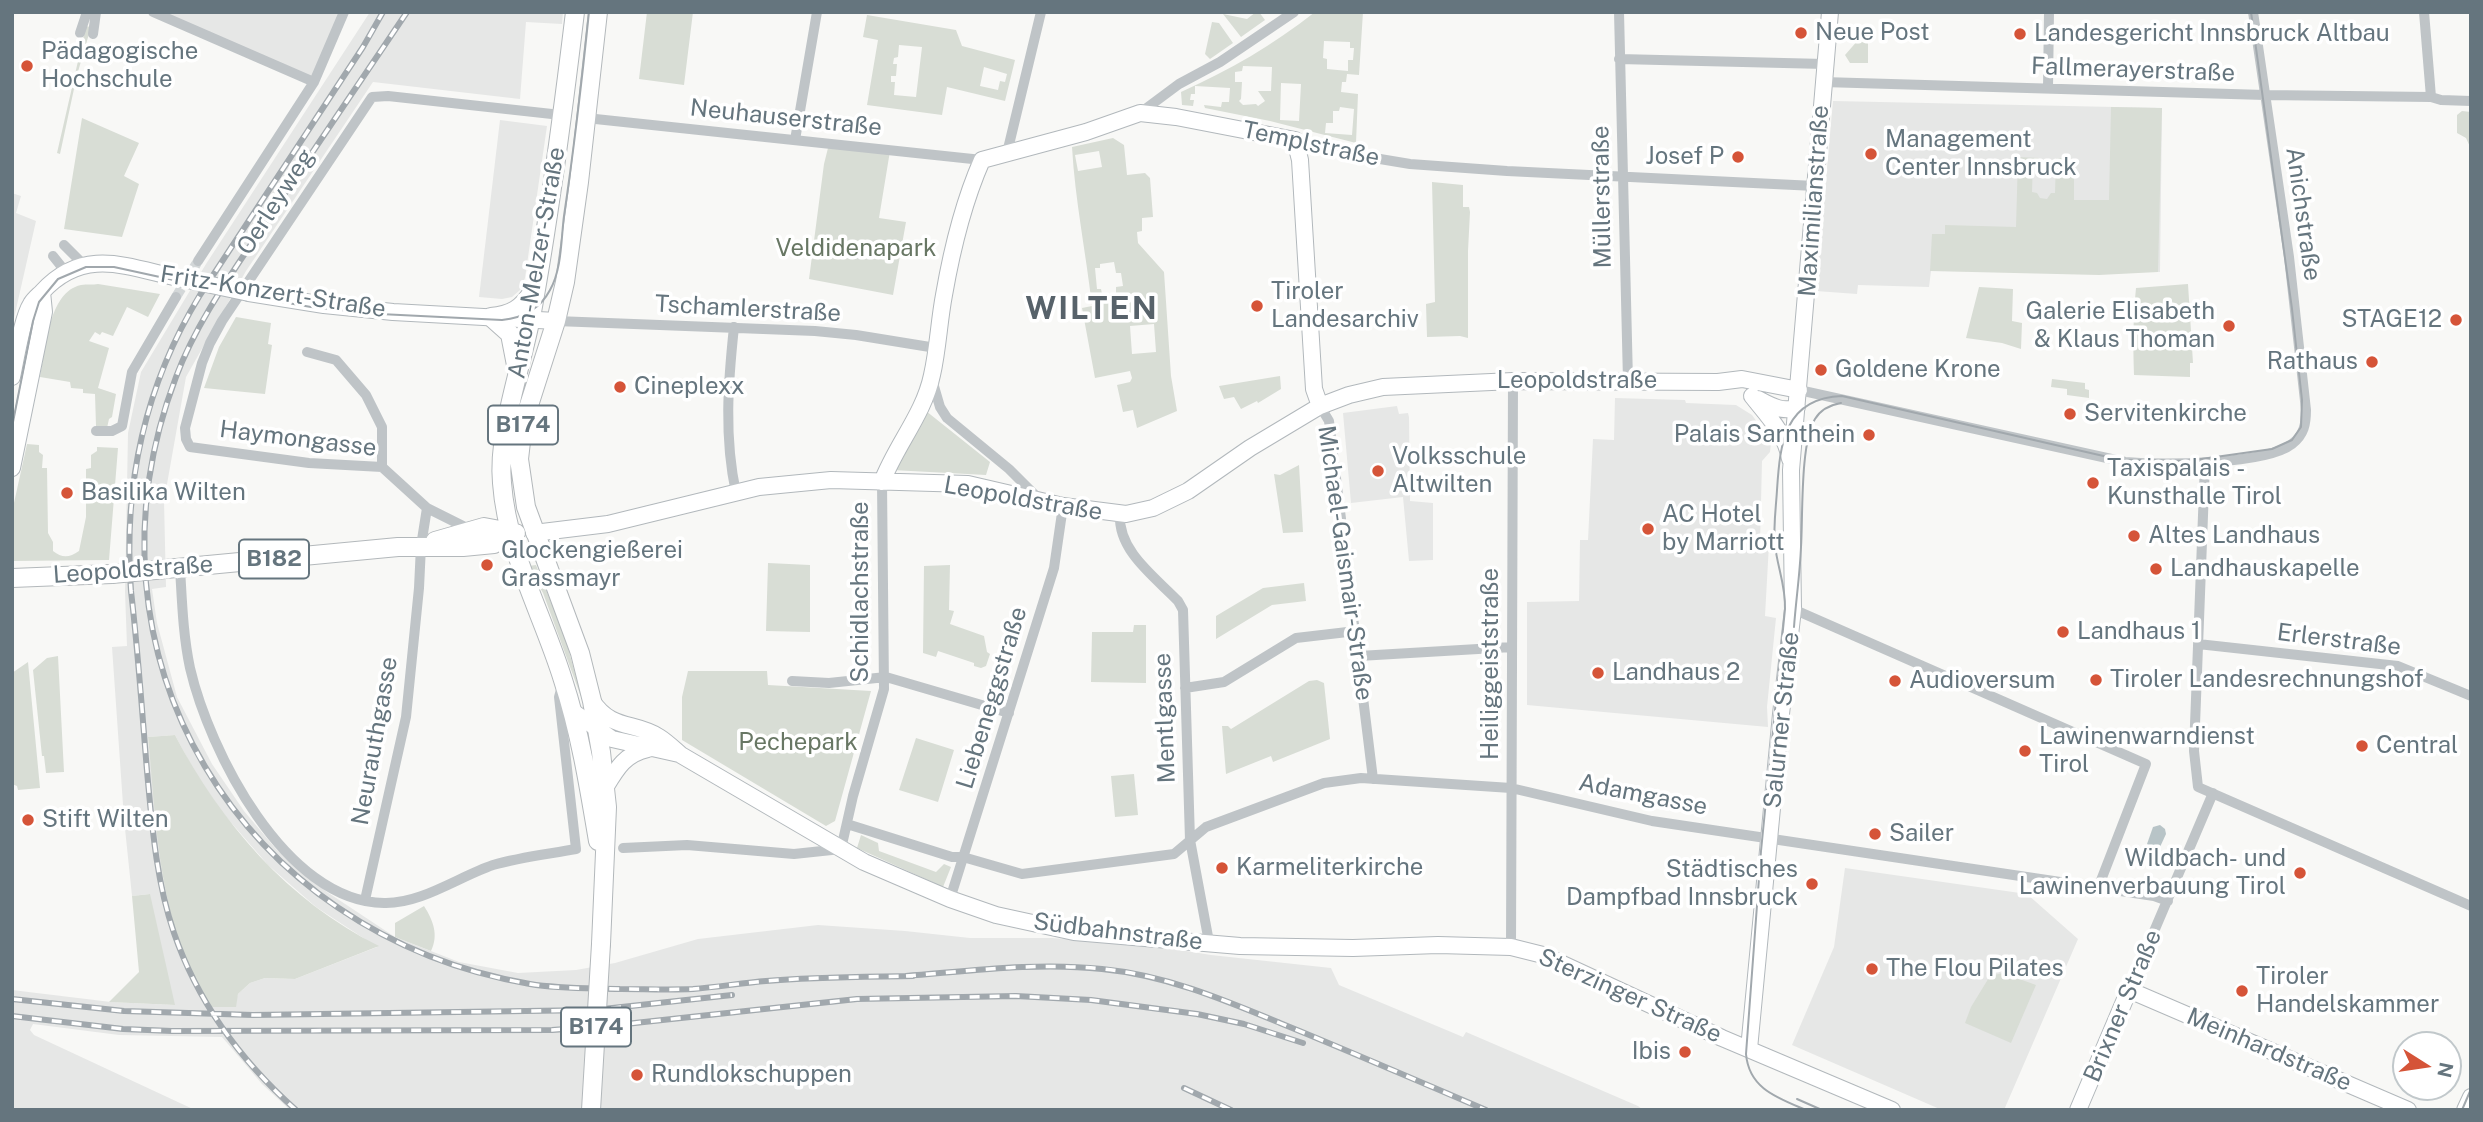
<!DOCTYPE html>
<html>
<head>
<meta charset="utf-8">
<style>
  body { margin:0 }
  #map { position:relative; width:2483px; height:1122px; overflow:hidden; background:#f8f8f6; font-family:"Public Sans",sans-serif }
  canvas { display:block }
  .frame { position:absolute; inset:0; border:14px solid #65757e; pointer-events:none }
  .north { position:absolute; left:2392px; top:1031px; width:70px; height:70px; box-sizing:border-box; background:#fff; border:2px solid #c1c8cb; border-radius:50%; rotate:102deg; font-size:19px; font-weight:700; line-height:28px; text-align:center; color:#65757e }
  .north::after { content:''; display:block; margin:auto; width:24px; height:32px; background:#d55438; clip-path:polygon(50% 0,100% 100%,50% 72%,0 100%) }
</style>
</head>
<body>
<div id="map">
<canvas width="2483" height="1122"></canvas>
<div class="frame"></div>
<div class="north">N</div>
</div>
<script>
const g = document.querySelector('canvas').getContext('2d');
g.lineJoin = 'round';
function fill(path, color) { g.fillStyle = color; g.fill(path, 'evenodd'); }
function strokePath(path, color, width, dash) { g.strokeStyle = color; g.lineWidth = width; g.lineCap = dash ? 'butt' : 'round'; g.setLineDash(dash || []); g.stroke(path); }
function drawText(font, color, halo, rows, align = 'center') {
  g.font = font + ' "Public Sans",sans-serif'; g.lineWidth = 7; g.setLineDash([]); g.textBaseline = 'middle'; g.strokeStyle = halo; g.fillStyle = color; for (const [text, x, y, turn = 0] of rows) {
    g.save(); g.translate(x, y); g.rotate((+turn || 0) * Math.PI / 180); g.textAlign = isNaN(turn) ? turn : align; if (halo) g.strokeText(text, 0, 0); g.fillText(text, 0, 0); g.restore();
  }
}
fill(new Path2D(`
  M 153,12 L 344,12 L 314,82 Z
  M 370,12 L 563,12 L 562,24 L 526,22 L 520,99 L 373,82 L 246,271 L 186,377 L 164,501 L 166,587 L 152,589 L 157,623 L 177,697 L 212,764 L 244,811 L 276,849 L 327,892 L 395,937 L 459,962 L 518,973 L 576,970 L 615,963 L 698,939 L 818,925 L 905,931 L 970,938 L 1052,938 L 1143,944 L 1211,955 L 1331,968 L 1339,985 L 1463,1037 L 1466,1032 L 1638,1106 L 1643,1110 L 290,1110 L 262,1084 L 222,1037 L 119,1035 L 33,1024 L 30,1030 L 34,1035 L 195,1110 L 12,1110 L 12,990 L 111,1002 L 174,1005 L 149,894 L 132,896 L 124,819 L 112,647 L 127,646 L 125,592 L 128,433 L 141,372 L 206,264 ZM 175,735 L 195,773 L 221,811 L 268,865 L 316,907 L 377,947 L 295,979 L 265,978 L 250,983 L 238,994 L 236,999 L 192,970 L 176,931 L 164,887 L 148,737 Z
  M 1833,101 L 2162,108 L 2160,272 L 1931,271 L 1929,287 L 1858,285 L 1857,294 L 1816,291 Z
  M 500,120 L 547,126 L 525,278 L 520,290 L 512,297 L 502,299 L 479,297 Z
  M 12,193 L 21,196 L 16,213 L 36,221 L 12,327 Z
  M 1615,398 L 1685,400 L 1686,403 L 1736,405 L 1752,415 L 1767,436 L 1771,443 L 1770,452 L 1762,461 L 1760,543 L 1769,544 L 1765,616 L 1776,618 L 1767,707 L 1768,727 L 1527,705 L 1527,602 L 1579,601 L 1580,540 L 1588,540 L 1593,439 L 1614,440 Z
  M 1397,406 L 1399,414 L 1408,413 L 1409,417 L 1410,501 L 1433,503 L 1433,560 L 1409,561 L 1403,497 L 1351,503 L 1343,413 Z
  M 1845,868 L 2027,894 L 2078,939 L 2004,1110 L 1942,1110 L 1792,1045 L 1834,947 Z`), '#e6e7e6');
fill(new Path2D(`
  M 647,12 L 693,12 L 684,85 L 639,79 Z
  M 1256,12 L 1259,12 L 1265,20 L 1241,37 L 1223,14 L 1247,19 Z
  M 1315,12 L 1363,12 L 1359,75 L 1347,74 L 1346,82 L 1342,82 L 1341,92 L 1358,94 L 1356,143 L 1270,121 L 1205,108 L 1204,105 L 1221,107 L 1222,102 L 1229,102 L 1230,88 L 1195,86 L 1195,94 L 1191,94 L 1190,100 L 1194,100 L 1193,106 L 1182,105 L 1181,92 C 1230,70 1273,45 1315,12 ZM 1324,41 L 1350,42 L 1350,48 L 1354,48 L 1353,60 L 1348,60 L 1348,71 L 1327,69 L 1327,59 L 1323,58 ZM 1243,66 L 1272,67 L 1271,91 L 1258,91 L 1265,101 L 1258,106 L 1256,104 L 1243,105 L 1239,101 L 1241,99 L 1242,82 L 1235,82 L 1235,72 L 1242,71 ZM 1281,83 L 1301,84 L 1299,121 L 1280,120 ZM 1340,107 L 1354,109 L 1352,135 L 1325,133 L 1326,123 L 1333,123 L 1333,111 L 1339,111 Z
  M 867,15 L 956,30 L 962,46 L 1015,60 L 1005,101 L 947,87 L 942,115 L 867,105 L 878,40 L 863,37 ZM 899,45 L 922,47 L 916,97 L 894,95 L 895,82 L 891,82 L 891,76 L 896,76 L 897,64 L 893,64 L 894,58 L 898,57 ZM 984,67 L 1007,74 L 1005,82 L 1000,81 L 998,90 L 980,86 Z
  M 1212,22 L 1219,23 L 1233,43 L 1210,59 L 1205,54 Z
  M 86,26 L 90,27 L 89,34 L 77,75 L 60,154 L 57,153 Z
  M 1859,39 L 1868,39 L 1868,63 L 1850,63 L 1845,55 Z
  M 2111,107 L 2162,108 L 2158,272 L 2099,275 L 1930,271 L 1932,234 L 1945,234 L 1945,225 L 2016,227 L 2018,157 L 2039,158 L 2039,160 L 2033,160 L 2032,192 L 2037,193 L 2040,198 L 2047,199 L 2051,193 L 2055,193 L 2056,158 L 2074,159 L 2074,200 L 2109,200 Z
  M 2462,111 L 2471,112 L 2471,149 L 2466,138 L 2457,133 L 2457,115 Z
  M 82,118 L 139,143 L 124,176 L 139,184 L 122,237 L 64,229 Z
  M 1113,138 L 1124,145 L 1127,175 L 1145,173 L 1150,178 L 1153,217 L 1142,218 L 1142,231 L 1137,232 L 1138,243 L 1164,272 L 1171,376 L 1177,411 L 1137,428 L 1133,410 L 1123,412 L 1117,385 L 1130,382 L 1132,378 L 1130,371 L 1095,378 L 1082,308 L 1092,306 C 1086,253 1075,200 1072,147 ZM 1099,151 L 1102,167 L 1078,171 L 1075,155 ZM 1114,262 L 1116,273 L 1121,273 L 1123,286 L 1116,287 L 1116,293 L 1102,294 L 1101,289 L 1097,289 L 1095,268 L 1100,268 L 1100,264 ZM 1154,324 L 1156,352 L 1132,354 L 1130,326 Z
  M 829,144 L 890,151 L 879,218 L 906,222 L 893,295 L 809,279 L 824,164 Z
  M 1432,182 L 1463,185 L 1463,207 L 1469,207 L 1470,212 L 1468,251 L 1468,338 L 1460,336 L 1427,337 L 1426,304 L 1435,302 Z
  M 98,284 L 160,294 L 148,317 L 127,307 L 113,336 L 102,332 L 100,335 L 95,332 L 89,341 L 109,348 L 98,388 L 116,394 L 112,417 L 109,419 L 107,428 L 96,426 L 95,394 L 83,393 L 83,389 L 71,388 L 70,382 L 40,377 C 46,350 48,292 81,285 C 87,284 93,285 98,284 Z
  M 2188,284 L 2193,363 L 2190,363 L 2190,377 L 2134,375 C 2133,343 2133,318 2136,288 Z
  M 1979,287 L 2013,289 L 2012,321 L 2022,323 L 2021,349 L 2002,343 L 1966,338 Z
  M 236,317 L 271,323 L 268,344 L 272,345 L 265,394 L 204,388 L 219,347 Z
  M 1280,376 L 1281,389 L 1258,403 L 1257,401 L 1241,409 L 1234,397 L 1224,399 L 1219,386 Z
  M 2052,379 L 2085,383 L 2085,389 L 2089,390 L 2089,398 L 2067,395 L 2067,389 L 2051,387 Z
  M 926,411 L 990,462 L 986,475 L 892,470 Z
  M 27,444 L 39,445 L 39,452 L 43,455 L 42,468 L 47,468 L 48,533 L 53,542 L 53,551 C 62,558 69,558 79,551 L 86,517 L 86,469 L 91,468 L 91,455 L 97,451 L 97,447 L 118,448 L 109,560 L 12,561 L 12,512 Z
  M 1299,465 L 1303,532 L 1283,533 L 1274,474 L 1280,475 Z
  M 768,563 L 810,565 L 810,632 L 766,631 Z
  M 536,565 L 564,634 L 584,705 L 543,593 L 528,566 Z
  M 950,565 L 949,610 L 954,611 L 950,624 L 984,636 L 987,652 L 990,654 L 986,666 L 981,668 L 974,666 L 974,663 L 938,651 L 936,657 L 923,653 L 924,566 Z
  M 1304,583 L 1306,601 L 1272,605 L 1216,639 L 1216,616 L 1263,588 Z
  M 1134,625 L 1146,625 L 1146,683 L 1091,682 L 1092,632 L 1133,632 Z
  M 58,656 L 64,772 L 46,773 L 44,756 L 42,756 L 33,670 L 47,658 Z
  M 28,662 L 40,788 L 18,790 L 17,786 L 12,784 L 12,673 Z
  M 688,671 L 767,671 L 768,685 L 871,691 L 835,821 L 826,826 L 682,740 L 682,697 Z
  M 1317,680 L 1324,683 L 1330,739 L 1273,762 L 1271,756 L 1226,774 L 1222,726 L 1228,726 L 1231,729 L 1309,681 Z
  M 175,735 C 221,823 288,901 379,946 L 295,979 L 265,978 L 250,983 L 238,994 L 236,1007 L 212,1007 C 158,929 157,827 148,737 Z
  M 916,738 L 954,750 L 938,802 L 899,790 Z
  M 1134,774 L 1138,815 L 1115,817 L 1111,776 Z
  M 861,835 L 878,843 L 879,851 L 936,872 L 944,864 L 951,867 L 943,887 L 857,848 Z
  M 150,894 L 175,1005 L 109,1002 L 139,972 L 132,896 Z
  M 424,906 C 433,920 439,935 431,951 L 395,937 L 395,923 Z
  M 2003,973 L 2036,985 L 2011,1043 L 1965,1023 L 1971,1007 L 1990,976 Z`), '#d8ddd5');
fill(new Path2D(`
  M 2160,825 L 2165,829 L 2166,834 L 2160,847 L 2152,849 L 2147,844 L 2153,827 Z`), '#b8c4c7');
strokePath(new Path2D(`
  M 176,297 L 198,261`), '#d3d7d8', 10, [10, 5]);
const secondary = new Path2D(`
  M 249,293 L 324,305 L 393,312 L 556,321
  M 12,377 C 16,359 22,318 31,304 C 34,299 38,296 42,292 C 85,245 129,268 183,279
  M 1752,396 C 1767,415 1786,434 1790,459
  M 1758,399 C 1771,406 1783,413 1797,407
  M 12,468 L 44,312 L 42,292
  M 882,482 C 896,445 924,414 932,375 C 938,349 939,321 944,295 C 952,249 963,203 982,160 L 1086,132 L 1140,113 L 1176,117 L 1295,140 L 1300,160 L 1314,389 L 1320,406
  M 534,533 L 608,524 L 759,487 L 831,480 L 968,484 L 1063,506 L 1126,514 L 1153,508 L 1188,491 L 1250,448 L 1320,406 L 1349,395 L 1383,387 L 1513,381 L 1718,382 L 1742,379 L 1799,390
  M 592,701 C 612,731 634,721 659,737 C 667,742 674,749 681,755 L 864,862 L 950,899 L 996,915 L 1074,932 L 1240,946 L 1353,948 L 1438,945 L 1511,947 L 1543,955 L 1722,1038 L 1892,1110
  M 572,711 L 612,739 L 679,754
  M 605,788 C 617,768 625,754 648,749
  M 1749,1049 L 1781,714 L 1793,609 L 1791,470 L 1830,12
  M 2078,1110 L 2129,990 L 2408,1110
  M 2465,1110 L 2471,1097`);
const primary = new Path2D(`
  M 575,12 C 563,112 550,213 532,312 C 523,363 497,432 502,483 C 507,552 543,615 563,680 C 580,732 589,787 598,841
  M 598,12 L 579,182 L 565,282 L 556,321 L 523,424 L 519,459 L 526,507 L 580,653 L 592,701 L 601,752 L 607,807 L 601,944
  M 491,317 L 510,334 L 516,365
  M 491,317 C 511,315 522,309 533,291
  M 435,541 L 484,527 L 516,533
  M 166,569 L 398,547 L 463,547 L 494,544 L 511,533
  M 12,578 L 112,574`);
strokePath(secondary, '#b2b8bc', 18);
strokePath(primary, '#b3b8bb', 20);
strokePath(new Path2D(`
  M 153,12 L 314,82
  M 1619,12 L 1628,381
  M 2424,12 L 2431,97
  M 80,33 L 87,12
  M 93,34 L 96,12
  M 1619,59 L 1825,64
  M 1823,82 L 2265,95 L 2431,97 L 2441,100 L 2471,101
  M 2048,88 L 2049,12
  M 1140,113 L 1179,84 L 1220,62 L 1294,12
  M 586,118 L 982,160
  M 795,140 L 817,12
  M 1295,140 L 1374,158 L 1410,164 L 1507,171 L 1815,186
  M 1007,153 L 1041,12
  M 64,245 L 83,264
  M 53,256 L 65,271
  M 198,261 L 314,82 L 344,12
  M 556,321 L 815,331 L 856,335 L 936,348
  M 734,327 C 728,383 724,437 736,493
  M 307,352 L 336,360 L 366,395 L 382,427 L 382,467
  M 933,383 L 940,407 L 947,418 L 1009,469 L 1040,500
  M 1799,390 L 2125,462 C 2160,465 2265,465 2292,444 C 2304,435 2306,424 2306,410 L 2289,257 L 2253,12
  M 1320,406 L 1329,421 L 1373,779
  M 96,431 L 112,431 L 122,426 L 132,372 L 176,297
  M 2205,463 L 2194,751 L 2198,787 L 2471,906
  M 1120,515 C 1118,551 1155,577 1178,601 L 1183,610 L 1190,840 L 1209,942
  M 471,530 L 427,508 L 382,467 L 309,463 L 190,447 L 186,439 L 185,428 L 202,363 L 210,343 L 222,321 L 372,97 L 388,96 L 561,115
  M 180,568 C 182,601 183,635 190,668 C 209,750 285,902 384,903 C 421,904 458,877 493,865 C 520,857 549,854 576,849 L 559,697 L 562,686
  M 1793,609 L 2146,764 L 2098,888
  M 2198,644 L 2398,666 L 2471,696
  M 1359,656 L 1512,647
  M 792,681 L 829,683 L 886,677 L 1009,713
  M 1185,688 L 1224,682 L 1296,638 L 1356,631
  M 847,824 L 952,857 L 963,857 L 1022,874 L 1174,854 L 1206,827 L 1324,783 L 1361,778 L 1511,788 L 1652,821 L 2154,896 L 2168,901
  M 623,848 L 687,845 L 794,854 L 841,849 L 853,796 L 884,689 L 882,482
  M 950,899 L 1054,568 L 1063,506
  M 365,900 L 406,717 L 419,588 L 421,546 L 427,508
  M 1511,947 L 1513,381
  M 2129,990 L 2213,793`), '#bfc4c7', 10);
strokePath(secondary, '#fff', 16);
strokePath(primary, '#fff', 18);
strokePath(new Path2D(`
  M 12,427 L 33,321 L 39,302 L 58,279 L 86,267 L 114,267 L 247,296 L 311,307 L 380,314 L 502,320 C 522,318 540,309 550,290 C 562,269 561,239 564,216 C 574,148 582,80 589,12
  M 1794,627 C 1796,600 1800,573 1801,547 C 1803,517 1800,443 1815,419 C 1821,409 1830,405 1841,403
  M 1797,1099 L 1822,1110
  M 1806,1110 C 1778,1098 1749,1089 1746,1054 L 1761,851 L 1785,609 C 1786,586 1777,566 1775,545 C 1773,527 1776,508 1777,490 C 1780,444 1784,398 1842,396 L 2121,460 L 2187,461 L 2272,449 L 2292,440 L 2301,427 L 2302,400 L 2292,309 L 2251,12
  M 2462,1110 L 2471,1089`), '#a1a8ad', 2);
const rail = new Path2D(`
  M 407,12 C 360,82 312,152 266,222 C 233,272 197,321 176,377 C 70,655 241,935 530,984 C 560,989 590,988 620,989 C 644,989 669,990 693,989 C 718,987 742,983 766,981 C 815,977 864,977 913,976
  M 906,976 C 970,971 1037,962 1102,969 C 1165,975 1222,999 1280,1023 C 1349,1051 1418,1081 1486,1110
  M 12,999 L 124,1011 L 253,1015 L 594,1010 L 732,995
  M 12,1016 L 123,1029 L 172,1031 L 552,1030 L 607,1026 L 857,999 L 1016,996 L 1091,1000 L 1197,1014 L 1244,1024 L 1303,1043
  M 1184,1088 L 1231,1110
  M 296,1110 C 241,1061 198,1003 174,933 C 156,880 152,825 147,771 C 142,711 138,651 131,591 C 123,486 145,385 200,295 L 363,47 L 383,12`);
strokePath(rail, '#a1a8ad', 6);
strokePath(rail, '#fff', 3.5, [10]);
const secondaryBridge = new Path2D(`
  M 183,279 L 249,293`);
const primaryBridge = new Path2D(`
  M 112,574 L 166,569
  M 591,1110 L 601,944`);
strokePath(secondaryBridge, '#b2b8bc', 18, []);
strokePath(primaryBridge, '#b3b8bb', 20, []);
strokePath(secondaryBridge, '#fff', 16);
strokePath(primaryBridge, '#fff', 18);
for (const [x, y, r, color] of [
  [1801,33,7,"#d55438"],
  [2020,34,7,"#d55438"],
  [27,66,7,"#d55438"],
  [1871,154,7,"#d55438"],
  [1738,157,7,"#d55438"],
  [1257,306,7,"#d55438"],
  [2456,320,7,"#d55438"],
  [2229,326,7,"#d55438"],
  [2372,362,7,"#d55438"],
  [1821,370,7,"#d55438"],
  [620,387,7,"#d55438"],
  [2070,414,7,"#d55438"],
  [1869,435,7,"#d55438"],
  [1378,471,7,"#d55438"],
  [2093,483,7,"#d55438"],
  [67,493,7,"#d55438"],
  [1648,529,7,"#d55438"],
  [2134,536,7,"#d55438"],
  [487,565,7,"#d55438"],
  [2156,569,7,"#d55438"],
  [2063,632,7,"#d55438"],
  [1598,673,7,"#d55438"],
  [2096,680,7,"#d55438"],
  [1895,681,7,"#d55438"],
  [2362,746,7,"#d55438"],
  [2025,751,7,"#d55438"],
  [28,820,7,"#d55438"],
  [1875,834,7,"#d55438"],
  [1222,868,7,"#d55438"],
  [2300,873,7,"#d55438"],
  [1812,884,7,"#d55438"],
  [1872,969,7,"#d55438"],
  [2242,991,7,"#d55438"],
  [1685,1052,7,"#d55438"],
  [637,1075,7,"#d55438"]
]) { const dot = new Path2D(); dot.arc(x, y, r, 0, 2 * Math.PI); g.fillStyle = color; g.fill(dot); strokePath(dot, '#fff', 2.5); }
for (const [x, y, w] of [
  [523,425,70],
  [274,559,70],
  [596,1027,70]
]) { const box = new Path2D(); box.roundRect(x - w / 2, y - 19.5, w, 39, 5); g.fillStyle = '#fff'; g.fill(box); strokePath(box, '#65757e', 2); }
drawText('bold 23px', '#65757e', null, [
  ["B174",523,425],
  ["B182",274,559],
  ["B174",596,1027]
]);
drawText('24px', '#65757e', '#fff', [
  ["Neue Post",1815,33],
  ["Landesgericht Innsbruck Altbau",2034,34],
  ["Pädagogische",41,52],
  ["Hochschule",41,80],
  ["Management",1885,140],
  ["Center Innsbruck",1885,168],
  ["Josef P",1724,157,"right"],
  ["Tiroler",1271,292],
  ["Landesarchiv",1271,320],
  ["Galerie Elisabeth",2215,312,"right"],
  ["& Klaus Thoman",2215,340,"right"],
  ["STAGE12",2442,320,"right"],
  ["Rathaus",2358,362,"right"],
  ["Goldene Krone",1835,370],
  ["Cineplexx",634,387],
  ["Servitenkirche",2084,414],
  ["Palais Sarnthein",1855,435,"right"],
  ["Volksschule",1392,457],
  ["Altwilten",1392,485],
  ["Taxispalais -",2107,469],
  ["Kunsthalle Tirol",2107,497],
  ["Basilika Wilten",81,493],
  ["AC Hotel",1662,515],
  ["by Marriott",1662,543],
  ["Altes Landhaus",2148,536],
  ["Glockengießerei",501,551],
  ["Grassmayr",501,579],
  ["Landhauskapelle",2170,569],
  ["Landhaus 1",2077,632],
  ["Landhaus 2",1612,673],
  ["Tiroler Landesrechnungshof",2110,680],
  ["Audioversum",1909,681],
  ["Lawinenwarndienst",2039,737],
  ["Tirol",2039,765],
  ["Central",2376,746],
  ["Stift Wilten",42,820],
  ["Sailer",1889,834],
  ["Wildbach- und",2286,859,"right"],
  ["Lawinenverbauung Tirol",2286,887,"right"],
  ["Karmeliterkirche",1236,868],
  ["Städtisches",1798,870,"right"],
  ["Dampfbad Innsbruck",1798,898,"right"],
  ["The Flou Pilates",1886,969],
  ["Tiroler",2256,977],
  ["Handelskammer",2256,1005],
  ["Ibis",1671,1052,"right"],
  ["Rundlokschuppen",651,1075]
], 'left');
drawText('24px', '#65757e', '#fff', [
  ["Fallmerayerstraße",2133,70,2],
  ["Neuhauserstraße",786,118,6],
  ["Templstraße",1311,144,12],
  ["Müllerstraße",1602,197,-91],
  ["Maximilianstraße",1814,201,-86],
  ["Oerleyweg",276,202,-57],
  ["Anichstraße",2303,214,82],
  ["Anton-Melzer-Straße",537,263,-80],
  ["Fritz-Konzert-Straße",273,292,9],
  ["Tschamlerstraße",748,309,3],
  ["Leopoldstraße",1577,381],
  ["Haymongasse",298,439,7],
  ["Leopoldstraße",1023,499,10],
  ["Michael-Gaismair-Straße",1345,563,82],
  ["Leopoldstraße",133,570,-4],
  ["Schidlachstraße",861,592,-90],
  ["Erlerstraße",2339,640,7],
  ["Heiliggeiststraße",1491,664,-90],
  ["Liebeneggstraße",992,698,-73],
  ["Mentlgasse",1165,718,-92],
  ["Salurner Straße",1782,720,-84],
  ["Neurauthgasse",375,741,-80],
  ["Adamgasse",1643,795,11],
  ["Südbahnstraße",1118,932,7],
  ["Sterzinger Straße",1630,996,24],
  ["Brixner Straße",2123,1006,-67],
  ["Meinhardstraße",2269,1050,23]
]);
drawText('24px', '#687764', '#fff', [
  ["Veldidenapark",856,249],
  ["Pechepark",798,743]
]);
g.letterSpacing = '2px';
drawText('bold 32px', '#57626a', '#fff', [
  ["WILTEN",1092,309]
]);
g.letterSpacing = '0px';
</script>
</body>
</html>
